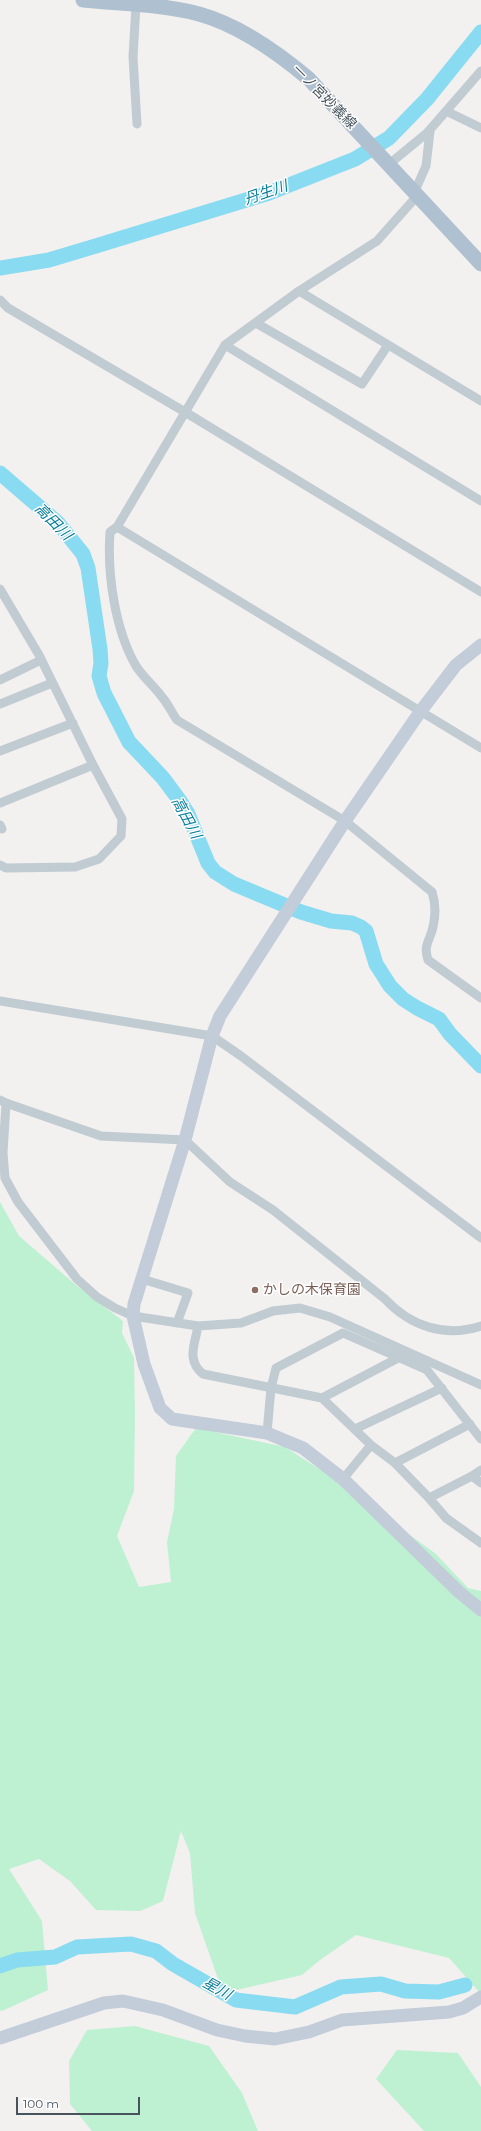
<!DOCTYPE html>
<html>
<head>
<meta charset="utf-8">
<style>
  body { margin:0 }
  #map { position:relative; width:481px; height:2131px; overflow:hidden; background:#f3f0f0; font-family:Montserrat,sans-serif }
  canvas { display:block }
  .scale { position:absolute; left:16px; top:2097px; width:124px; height:18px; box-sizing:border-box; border:2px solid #47545e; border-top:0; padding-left:5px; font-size:12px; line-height:14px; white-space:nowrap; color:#47545e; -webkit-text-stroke:3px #fff; paint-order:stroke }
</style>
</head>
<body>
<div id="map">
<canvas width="481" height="2131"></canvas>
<div class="scale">100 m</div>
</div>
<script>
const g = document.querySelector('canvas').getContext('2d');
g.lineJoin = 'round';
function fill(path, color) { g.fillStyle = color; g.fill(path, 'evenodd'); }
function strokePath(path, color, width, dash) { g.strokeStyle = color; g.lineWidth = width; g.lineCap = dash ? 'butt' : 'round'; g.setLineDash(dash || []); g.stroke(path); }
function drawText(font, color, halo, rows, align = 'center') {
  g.font = font + ' Montserrat,"Noto Sans JP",sans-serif'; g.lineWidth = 3; g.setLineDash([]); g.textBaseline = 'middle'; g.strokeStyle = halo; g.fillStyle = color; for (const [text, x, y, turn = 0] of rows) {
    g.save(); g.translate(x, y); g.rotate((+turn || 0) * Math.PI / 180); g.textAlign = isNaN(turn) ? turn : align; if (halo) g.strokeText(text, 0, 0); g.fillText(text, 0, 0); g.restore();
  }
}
fill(new Path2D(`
  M 0,1202 L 19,1236 L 76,1285 L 123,1321 L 122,1333 L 134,1358 L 135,1414 L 134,1491 L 117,1536 L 139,1587 L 171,1582 L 167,1542 L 174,1509 L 176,1456 L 196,1428 L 285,1447 L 321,1470 L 436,1554 L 468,1588 L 481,1591 L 481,1994 L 449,1958 L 356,1935 L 320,1960 L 302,1975 L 223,1993 L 195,1913 L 190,1853 L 181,1831 L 163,1901 L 140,1911 L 96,1910 L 70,1881 L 39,1859 L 9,1869 L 42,1921 L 48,1990 L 2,2011 L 0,2010 Z
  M 135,2026 L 209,2046 L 242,2093 L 258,2131 L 92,2131 L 70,2104 L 69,2061 L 87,2030 Z
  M 397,2050 L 458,2053 L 481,2087 L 481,2131 L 424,2131 L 376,2079 Z`), '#bdf1d1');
strokePath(new Path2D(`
  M 0,268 L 49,260 L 99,245 L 269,193 L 355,159 L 389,138 L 427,99 L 481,32
  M 0,473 L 58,523 L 83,554 L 88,568 L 100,649 L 101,663 L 99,676 L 104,693 L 129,742 L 163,778 L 180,801 L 188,814 L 208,863 L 215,872 L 234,884 L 301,912 L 331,921 L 352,923 L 361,927 L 366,931 L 376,964 L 390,986 L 403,999 L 417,1008 L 439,1019 L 450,1034 L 481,1066
  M 0,1966 L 17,1960 L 55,1957 L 77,1947 L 131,1944 L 156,1951 L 173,1964 L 236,2000 L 295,2007 L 341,1987 L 381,1984 L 405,1991 L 439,1992 L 465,1985`), '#88dbf0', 15);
strokePath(new Path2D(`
  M 136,5 L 133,57 L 137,124
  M 446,111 L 481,128
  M 388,165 L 427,133 L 481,71
  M 414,193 L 426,166 L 430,131
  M 417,196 L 377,241 L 299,291 L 225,345 L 117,527 L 110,532 C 107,574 115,630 136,666 C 143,677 154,686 162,697 C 168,704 172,713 177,720 L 345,821 L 432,892 C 436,904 436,914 433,927 C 430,941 423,944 428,960 L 481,998
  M 299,291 L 481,401
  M 0,300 L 8,308 L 185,412 L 481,592
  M 256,323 L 362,384 L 388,345
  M 225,345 L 481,501
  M 117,527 L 481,748
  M 0,589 L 39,655 L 93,765 L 122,819 L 121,836 L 99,859 L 75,867 L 6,868 L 0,865
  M 0,680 L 41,660
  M 0,704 L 52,683
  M 0,751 L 73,723
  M 0,803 L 93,765
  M 0,825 L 2,829
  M 0,1001 L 212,1036 L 241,1056 L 481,1238
  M 0,1100 L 6,1103 L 101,1136 L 185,1140 L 230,1182 L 273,1210 L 385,1299 C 410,1326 445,1338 481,1326
  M 6,1103 L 3,1153 L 5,1178 L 18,1202 L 77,1279 L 97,1297 L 115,1308 L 133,1316 L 198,1326 L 241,1323 L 273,1311 L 300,1308 L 330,1317 L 481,1385
  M 142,1279 L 188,1293 L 177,1323
  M 198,1326 C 195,1344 186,1360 203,1374 L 322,1398 L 371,1445 L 395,1463 L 429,1498 L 446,1518 L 481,1543
  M 322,1398 L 400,1357
  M 355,1429 L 442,1388
  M 267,1433 L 271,1388 L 276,1368 L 343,1333 L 427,1370 L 481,1439
  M 395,1463 L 470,1424
  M 472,1476 L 481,1470
  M 343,1479 L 371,1445
  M 429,1498 L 472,1476 L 481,1483`), '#c0cbd2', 9);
strokePath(new Path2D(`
  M 481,645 L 456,665 L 420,712 L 345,821 L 220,1016 L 212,1036 L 185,1140 L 134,1304 L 133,1316 L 144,1364 L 160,1408 L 172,1419 L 267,1433 L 303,1448 L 343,1479 L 459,1592 L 481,1610
  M 0,2038 L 104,2003 L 123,2001 L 163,2010 L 217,2030 L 245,2036 L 275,2039 L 309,2032 L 342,2020 L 449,2012 L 463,2008 L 481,1997`), '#c2cdd9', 13);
strokePath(new Path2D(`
  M 83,0 C 121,4 162,4 199,14 C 239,25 277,52 309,79 L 481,264`), '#afc0d0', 15);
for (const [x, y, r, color] of [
  [255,1290,4,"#8d6e63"]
]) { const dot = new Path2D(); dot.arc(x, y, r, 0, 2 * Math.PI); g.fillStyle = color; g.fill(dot); strokePath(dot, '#fff', 1.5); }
drawText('14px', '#47545e', '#fff', [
  ["一ノ宮妙義線",324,97,45]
]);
drawText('14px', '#785e54', '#fff', [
  ["かしの木保育園",263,1290]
], 'left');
drawText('italic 15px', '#087d9a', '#fff', [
  ["丹生川",266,193,-19],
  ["高田川",53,522,45],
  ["高田川",186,818,62],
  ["星川",217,1989,29]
]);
</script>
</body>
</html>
